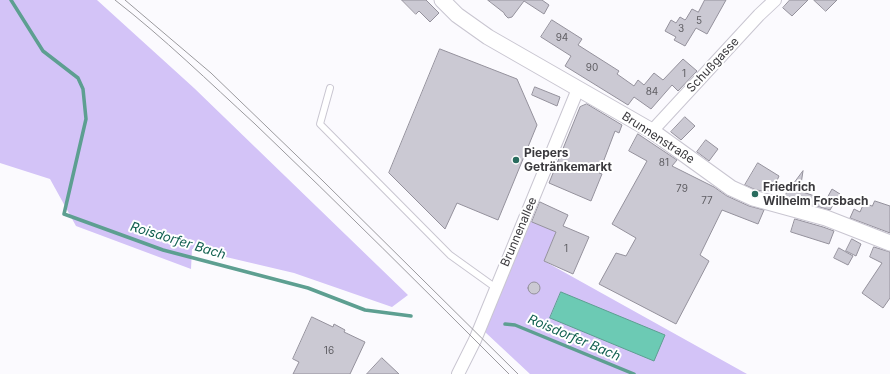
<!DOCTYPE html>
<html>
<head>
<meta charset="utf-8">
<style>
  body { margin:0 }
  canvas { display:block; background:#fbfafe }
</style>
</head>
<body>
<canvas width="890" height="374"></canvas>
<script>
const g = document.querySelector('canvas').getContext('2d');
g.lineJoin = 'round';
function fill(path, color) { g.fillStyle = color; g.fill(path, 'evenodd'); }
function strokePath(path, color, width, dash) { g.strokeStyle = color; g.lineWidth = width; g.lineCap = dash ? 'butt' : 'round'; g.setLineDash(dash || []); g.stroke(path); }
function drawText(font, color, halo, rows, align = 'center') {
  g.font = font + ' Inter,sans-serif'; g.lineWidth = 4; g.setLineDash([]); g.textBaseline = 'middle'; g.strokeStyle = halo; g.fillStyle = color; for (const [text, x, y, turn = 0] of rows) {
    g.save(); g.translate(x, y); g.rotate((+turn || 0) * Math.PI / 180); g.textAlign = isNaN(turn) ? turn : align; if (halo) g.strokeText(text, 0, 0); g.fillText(text, 0, 0); g.restore();
  }
}
fill(new Path2D(`
  M 0,0 L 97,0 L 194,88 L 408,295 L 392,307 L 294,273 L 192,249 L 191,269 L 76,226 L 50,179 L 0,163 Z
  M 531,221 L 556,232 L 544,261 L 747,374 L 530,374 L 485,332 Z`), '#d3c3f7');
const water = new Path2D(`
  M 561,292 L 665,335 L 654,361 L 550,318 Z`);
fill(water, '#6ccab4');
strokePath(water, '#5d9f91', 1);
strokePath(new Path2D(`
  M 11,0 L 43,51 L 78,78 L 83,89 L 86,119 L 64,214 L 163,250 L 308,288 L 365,310 L 411,316
  M 505,324 L 515,325 L 634,374`), '#5d9f91', 3.5);
const building = new Path2D(`
  M 402,0 L 426,0 L 439,13 L 430,22 L 419,11 L 416,14 Z
  M 488,0 L 542,0 L 549,5 L 544,14 L 524,1 L 512,17 L 508,18 L 505,15 L 504,13 Z
  M 705,0 L 726,0 L 707,34 L 696,28 L 685,46 L 674,40 L 676,37 L 665,31 L 671,20 L 676,23 L 680,17 L 685,20 L 686,19 L 692,9 L 698,12 Z
  M 790,0 L 808,0 L 792,16 L 783,8 Z
  M 814,0 L 837,0 L 826,11 Z
  M 552,20 L 582,39 L 578,45 L 619,71 L 617,74 L 634,86 L 638,80 L 644,85 L 654,73 L 663,80 L 683,59 L 697,71 L 678,91 L 672,85 L 651,109 L 634,97 L 628,105 L 565,66 L 571,56 L 541,37 Z
  M 440,49 L 517,79 L 537,125 L 498,220 L 457,203 L 445,229 L 389,173 Z
  M 535,87 L 560,97 L 557,106 L 532,95 Z
  M 587,104 L 622,125 L 619,133 L 615,131 L 599,173 L 602,174 L 591,201 L 549,183 L 580,107 Z
  M 685,117 L 695,126 L 681,140 L 671,132 Z
  M 638,134 L 677,160 L 672,166 L 714,187 L 727,196 L 749,206 L 764,210 L 758,224 L 722,210 L 700,255 L 709,261 L 676,324 L 599,284 L 616,253 L 626,256 L 636,238 L 612,224 L 647,161 L 629,151 Z
  M 706,140 L 718,149 L 709,161 L 697,152 Z
  M 758,163 L 779,176 L 772,192 L 764,189 L 763,191 L 756,190 L 745,185 Z
  M 803,171 L 800,191 L 826,200 L 832,189 L 840,194 L 830,210 L 784,197 Z
  M 875,201 L 890,206 L 890,233 L 850,218 L 854,209 L 860,212 L 864,203 L 872,206 Z
  M 540,202 L 568,215 L 563,226 L 589,237 L 573,274 L 544,261 L 556,232 L 532,222 Z
  M 795,219 L 823,227 L 834,231 L 829,244 L 791,232 Z
  M 852,239 L 861,244 L 856,256 L 846,251 Z
  M 874,247 L 890,252 L 890,298 L 883,308 L 862,293 L 882,263 L 870,257 Z
  M 839,248 L 853,256 L 848,265 L 834,258 Z
  M528 288a6 6 0 1 1 12 0a6 6 0 1 1-12 0Z
  M 312,317 L 333,327 L 334,324 L 345,330 L 344,332 L 365,342 L 350,374 L 293,374 L 299,362 L 293,359 Z
  M 382,358 L 399,374 L 367,374 Z`);
fill(building, '#cbc9d3');
strokePath(building, '#94919c', 1);
const service = new Path2D(`
  M 330,88 L 320,124 L 450,255 L 496,288`);
const minor = new Path2D(`
  M 652,131 L 759,15 L 775,0
  M 458,374 L 475,340 L 578,89`);
const tertiary = new Path2D(`
  M 442,0 L 457,15 L 488,37 L 652,131 L 731,188 L 753,198 L 826,218 L 890,243`);
strokePath(service, '#c9c6d1', 8);
strokePath(minor, '#c9c6d1', 14);
strokePath(tertiary, '#c9c6d1', 17);
strokePath(service, '#fff', 6);
strokePath(minor, '#fff', 12);
strokePath(tertiary, '#fff', 15);
strokePath(new Path2D(`
  M 115,0 C 164,38 209,82 255,124 C 341,206 425,290 509,374
  M 125,0 L 211,73 L 323,181 L 518,374`), '#9b9a9e', 1);
for (const [x, y, r, color] of [
  [516,160,4,"#296c5e"],
  [755,194,4,"#296c5e"]
]) { const dot = new Path2D(); dot.arc(x, y, r, 0, 2 * Math.PI); g.fillStyle = color; g.fill(dot); strokePath(dot, '#fff', 1.5); }
drawText('10px', '#5f5e63', null, [
  ["5",699,21],
  ["3",681,29],
  ["94",562,38],
  ["90",592,68],
  ["1",684,74],
  ["84",652,92],
  ["81",664,163],
  ["79",682,189],
  ["77",707,201],
  ["1",566,249],
  ["16",329,351]
]);
drawText('12px', '#3b3a3e', '#fff', [
  ["Schußgasse",713,65,-47],
  ["Brunnenstraße",658,138,33],
  ["Brunnenallee",519,232,-67]
]);
drawText('bold 12px', '#3b3a3e', '#fff', [
  ["Piepers",524,153],
  ["Getränkemarkt",524,167],
  ["Friedrich",763,187],
  ["Wilhelm Forsbach",763,201]
], 'left');
drawText('italic 13px', '#126051', '#fff', [
  ["Roisdorfer Bach",178,241,17],
  ["Roisdorfer Bach",574,338,23]
]);
</script>
</body>
</html>
